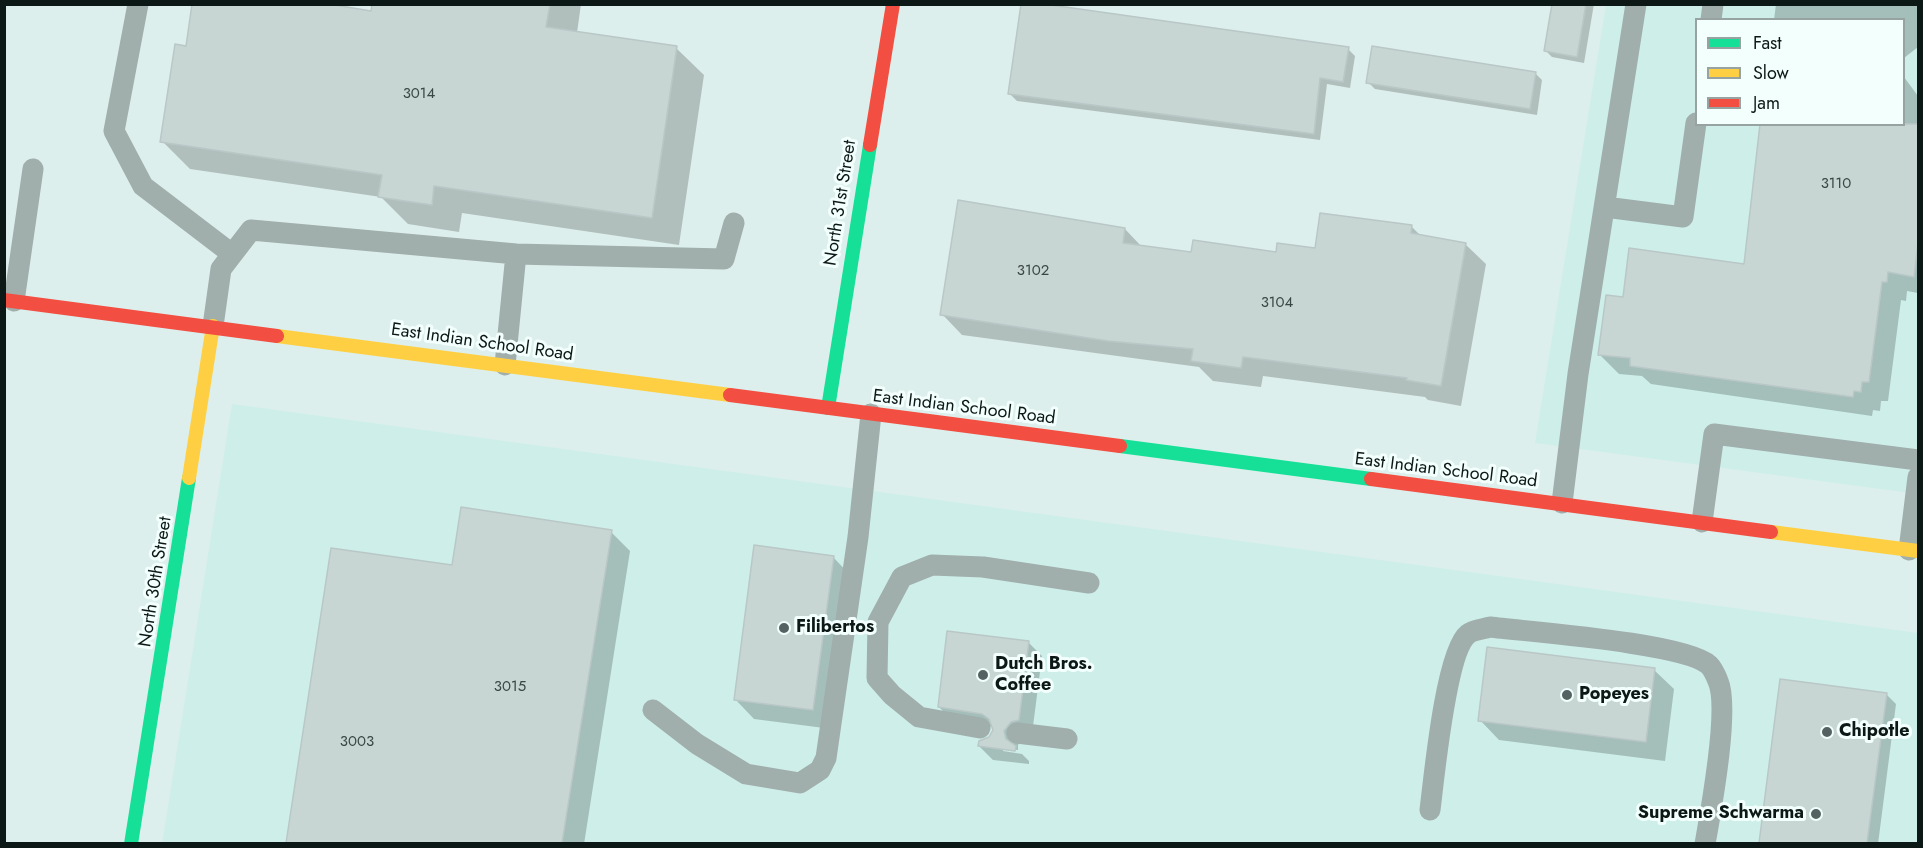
<!DOCTYPE html>
<html>
<head>
<meta charset="utf-8">
<style>
  body { margin:0 }
  #map { position:relative; width:1923px; height:848px; overflow:hidden; background:#ddefec; font-family:Jost,sans-serif }
  canvas { display:block }
  .frame { position:absolute; inset:0; border:6px solid #0b1816; pointer-events:none }
  .legend { position:absolute; left:1695px; top:18px; width:210px; height:108px; box-sizing:border-box; background:#f2fffd; border:2px solid #96a3a1; margin:0; padding:8px 10px; list-style:none; font-size:18px; color:#0b1816 }
  .legend li { display:flex; align-items:center; gap:12px; height:30px }
  .legend b { width:30px; border:2px solid #96a3a1 }
</style>
</head>
<body>
<div id="map">
<canvas width="1923" height="848"></canvas>
<div class="frame"></div>
<ul class="legend">
<li><b style="height:8px;background:#16e098"></b>Fast</li>
<li><b style="height:8px;background:#ffcf43"></b>Slow</li>
<li><b style="height:8px;background:#f24e42"></b>Jam</li>
</ul>
</div>
<script>
const g = document.querySelector('canvas').getContext('2d');
g.lineJoin = 'round';
function fill(path, color) { g.fillStyle = color; g.fill(path, 'evenodd'); }
function strokePath(path, color, width, dash) { g.strokeStyle = color; g.lineWidth = width; g.lineCap = dash ? 'butt' : 'round'; g.setLineDash(dash || []); g.stroke(path); }
function drawText(font, color, halo, rows, align = 'center') {
  g.font = font + ' Jost,sans-serif'; g.lineWidth = 6; g.setLineDash([]); g.textBaseline = 'middle'; g.strokeStyle = halo; g.fillStyle = color; for (const [text, x, y, turn = 0] of rows) {
    g.save(); g.translate(x, y); g.rotate((+turn || 0) * Math.PI / 180); g.textAlign = isNaN(turn) ? turn : align; if (halo) g.strokeText(text, 0, 0); g.fillText(text, 0, 0); g.restore();
  }
}
fill(new Path2D(`
  M 1606,5 L 1918,5 L 1918,494 L 1535,443 ZM 1696,20 L 1904,20 L 1904,124 L 1696,124 Z
  M 232,404 L 1918,633 L 1918,843 L 162,844 Z`), '#ceeee9');
fill(new Path2D(`
  M 374,4 L 581,4 L 577,33 L 676,48 L 704,75 L 679,245 L 462,213 L 459,232 L 408,224 L 381,197 L 190,169 L 162,141 L 188,48 L 372,12 Z
  M 1553,4 L 1594,4 L 1584,63 L 1552,57 L 1545,50 Z
  M 1776,4 L 1918,4 L 1918,47 L 1904,58 L 1904,20 L 1774,20 Z
  M 1348,49 L 1355,56 L 1350,88 L 1327,84 L 1320,140 L 1017,101 L 1010,94 Z
  M 1535,73 L 1542,80 L 1537,115 L 1375,89 L 1368,82 Z
  M 1904,77 L 1918,96 L 1918,293 L 1907,291 L 1906,301 L 1901,300 L 1888,401 L 1881,401 L 1880,411 L 1873,410 L 1872,416 L 1651,384 L 1642,376 L 1619,374 L 1600,355 L 1624,299 L 1745,265 L 1904,124 Z
  M 1411,226 L 1421,236 L 1465,244 L 1486,264 L 1461,406 L 1428,400 L 1425,397 L 1263,376 L 1261,387 L 1213,381 L 1199,367 L 962,335 L 942,314 L 1125,229 L 1142,247 L 1193,254 L 1278,253 L 1317,249 Z
  M 611,532 L 630,551 L 584,844 L 288,844 L 332,550 L 453,567 Z
  M 833,557 L 852,577 L 832,729 L 754,719 L 735,699 Z
  M 1028,642 L 1042,656 L 1032,734 L 1025,735 L 1018,745 L 1018,750 L 1003,748 L 1003,751 L 1022,754 L 1029,761 L 1029,764 L 993,760 L 979,746 L 990,738 L 993,727 L 953,721 L 939,707 Z
  M 1654,670 L 1674,689 L 1665,761 L 1499,740 L 1480,720 Z
  M 1782,681 L 1886,694 L 1896,704 L 1878,844 L 1760,844 Z`), '#0003');
const building = new Path2D(`
  M 192,4 L 329,4 L 371,11 L 372,4 L 550,4 L 546,27 L 677,46 L 652,218 L 434,186 L 432,205 L 378,197 L 382,175 L 160,142 L 175,44 L 186,46 Z
  M 1021,4 L 1044,4 L 1349,47 L 1343,82 L 1320,78 L 1314,134 L 1008,94 Z
  M 1552,4 L 1586,4 L 1577,57 L 1544,51 Z
  M 1372,46 L 1536,72 L 1530,109 L 1366,83 Z
  M 1760,124 L 1918,124 L 1918,243 L 1914,277 L 1888,272 L 1887,282 L 1882,282 L 1869,382 L 1862,382 L 1861,392 L 1854,391 L 1853,397 L 1630,366 L 1630,358 L 1598,355 L 1606,295 L 1623,297 L 1629,248 L 1744,264 Z
  M 958,200 L 1125,228 L 1123,243 L 1191,252 L 1193,240 L 1276,252 L 1277,243 L 1315,248 L 1320,213 L 1412,225 L 1411,233 L 1466,243 L 1441,386 L 1406,380 L 1407,378 L 1243,357 L 1241,368 L 1191,361 L 1193,349 L 1108,341 L 940,315 Z
  M 461,507 L 612,530 L 562,843 L 286,843 L 331,548 L 452,565 Z
  M 754,545 L 834,556 L 813,710 L 734,700 Z
  M 947,631 L 1029,641 L 1019,720 L 1011,722 L 1004,731 L 1006,739 L 1016,746 L 1015,751 L 978,746 L 979,741 L 989,737 L 993,730 L 989,719 L 982,714 L 938,707 Z
  M 1487,647 L 1655,668 L 1646,742 L 1478,721 Z
  M 1780,679 L 1887,693 L 1867,843 L 1759,843 Z`);
fill(building, '#c7d5d3');
strokePath(building, '#b9c8c6', 1.5);
strokePath(new Path2D(`
  M 138,4 L 114,131 L 143,186 L 232,254
  M 1711,20 L 1713,4
  M 1605,207 L 1683,217 L 1696,123
  M 14,301 L 33,169
  M 213,326 L 221,269 L 251,230 L 516,254
  M 505,365 L 516,254 L 724,259 L 734,223
  M 1562,503 L 1578,374 L 1636,4
  M 1702,522 L 1714,434 L 1918,460
  M 1909,550 L 1918,477
  M 653,710 L 697,744 L 746,774 L 800,783 L 820,770 L 826,758 L 858,537 L 871,414
  M 980,728 L 919,717 L 892,695 L 877,678 L 878,622 L 902,577 L 932,565 L 983,567 L 1089,583
  M 1017,733 L 1067,739
  M 1430,810 C 1434,778 1446,651 1468,634 C 1473,630 1484,629 1490,627 C 1530,632 1685,643 1709,665 C 1712,668 1716,676 1718,681 C 1730,708 1711,810 1705,844`), '#a0aeac', 21);
strokePath(new Path2D(`
  M 828,408 L 870,145
  M 1120,446 L 1371,479
  M 131,844 L 189,478`), '#16e098', 14);
strokePath(new Path2D(`
  M 277,336 L 730,395
  M 189,478 L 213,326
  M 1771,532 L 1918,551`), '#ffcf43', 14);
strokePath(new Path2D(`
  M 870,145 L 893,4
  M 4,300 L 277,336
  M 730,395 L 1120,446
  M 1371,479 L 1771,532`), '#f24e42', 14);
for (const [x, y, r, color] of [
  [784,628,6,"#546361"],
  [983,675,6,"#546361"],
  [1567,695,6,"#546361"],
  [1827,732,6,"#546361"],
  [1816,814,6,"#546361"]
]) { const dot = new Path2D(); dot.arc(x, y, r, 0, 2 * Math.PI); g.fillStyle = color; g.fill(dot); strokePath(dot, '#f2fffd', 2); }
drawText('15px', '#3a4745', null, [
  ["3014",419,94],
  ["3110",1836,184],
  ["3102",1033,271],
  ["3104",1277,303],
  ["3015",510,687],
  ["3003",357,742]
]);
drawText('18px', '#0b1816', '#f2fffd', [
  ["North 31st Street",841,203,-81],
  ["East Indian School Road",482,343,8],
  ["East Indian School Road",964,408,7],
  ["East Indian School Road",1446,471,7],
  ["North 30th Street",156,582,-81]
]);
drawText('bold 18px', '#0b1816', '#f2fffd', [
  ["Filibertos",796,628],
  ["Dutch Bros.",995,665],
  ["Coffee",995,686],
  ["Popeyes",1579,695],
  ["Chipotle",1839,732],
  ["Supreme Schwarma",1804,814,"right"]
], 'left');
</script>
</body>
</html>
